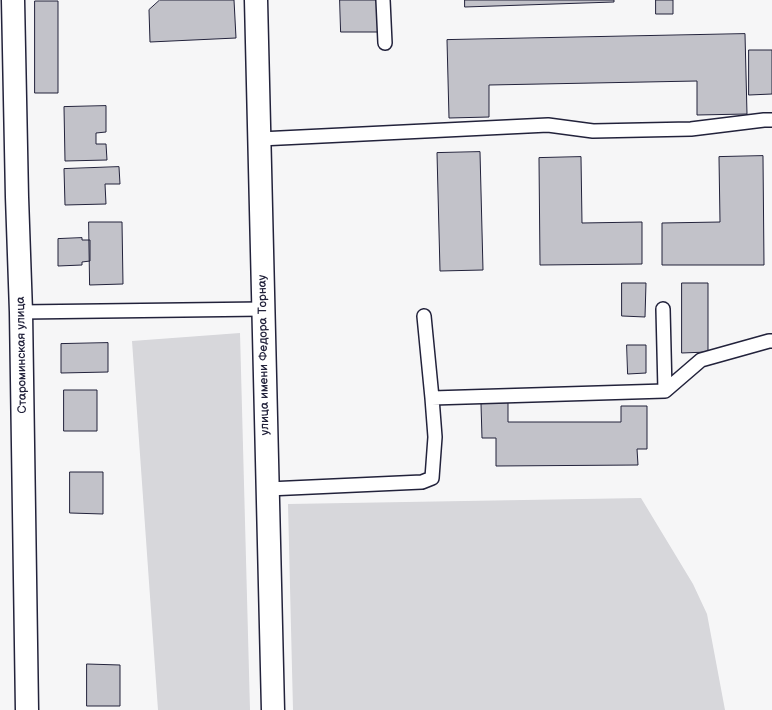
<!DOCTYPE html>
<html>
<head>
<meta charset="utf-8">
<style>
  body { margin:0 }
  canvas { display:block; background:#f6f6f7 }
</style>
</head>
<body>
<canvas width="772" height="710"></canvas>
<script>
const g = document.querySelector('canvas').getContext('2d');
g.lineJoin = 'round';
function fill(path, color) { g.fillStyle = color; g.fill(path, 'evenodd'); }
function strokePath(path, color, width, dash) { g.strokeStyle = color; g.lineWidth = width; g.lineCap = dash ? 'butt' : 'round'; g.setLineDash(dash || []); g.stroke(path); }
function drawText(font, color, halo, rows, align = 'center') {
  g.font = font + ' "Balsamiq Sans",sans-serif'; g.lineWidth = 3; g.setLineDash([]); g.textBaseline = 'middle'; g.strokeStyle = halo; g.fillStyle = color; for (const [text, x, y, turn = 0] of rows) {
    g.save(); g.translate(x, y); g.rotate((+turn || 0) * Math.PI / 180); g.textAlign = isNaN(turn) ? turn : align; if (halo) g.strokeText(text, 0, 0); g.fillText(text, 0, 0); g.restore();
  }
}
fill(new Path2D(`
  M 240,333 L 250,710 L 158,710 L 132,341 Z
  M 641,498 L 693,584 L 707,614 L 725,710 L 293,710 L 288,504 Z`), '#d7d7db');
const building = new Path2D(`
  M 160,0 L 234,0 L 236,38 L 150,42 L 149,10 Z
  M 340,0 L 380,0 L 380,32 L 341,32 Z
  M 465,0 L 614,0 L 614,2 L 465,7 Z
  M 656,0 L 673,0 L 673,14 L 656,14 Z
  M 35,1 L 58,1 L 58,93 L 35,93 Z
  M 745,34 L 747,114 L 697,115 L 697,81 L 489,85 L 489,117 L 449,118 L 447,40 Z
  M 749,50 L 772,50 L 772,94 L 749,95 Z
  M 106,106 L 106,132 L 96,133 L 96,144 L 106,144 L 107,160 L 65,161 L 64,107 Z
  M 480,152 L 483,270 L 440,271 L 437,153 Z
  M 763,156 L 764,265 L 662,265 L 662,223 L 720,222 L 719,157 Z
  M 581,157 L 582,223 L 642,222 L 642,264 L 540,265 L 539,158 Z
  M 119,167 L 120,184 L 105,184 L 106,204 L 65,205 L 64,169 Z
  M 89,222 L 122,222 L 123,284 L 90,285 Z
  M 82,238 L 82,240 L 90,240 L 90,261 L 82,262 L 82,265 L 58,266 L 58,239 Z
  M 622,283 L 646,283 L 645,317 L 622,316 Z
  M 682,283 L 708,283 L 708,352 L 682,353 Z
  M 108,343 L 108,372 L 61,373 L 61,344 Z
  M 627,345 L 646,345 L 646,373 L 628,374 Z
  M 64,390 L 97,390 L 97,431 L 64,431 Z
  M 508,403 L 508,422 L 621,422 L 621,406 L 647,406 L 647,449 L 637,449 L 638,465 L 496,466 L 496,438 L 482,438 L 481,404 Z
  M 70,472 L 103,472 L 103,514 L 70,513 Z
  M 87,664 L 120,665 L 120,706 L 87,706 Z`);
fill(building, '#c2c2c9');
strokePath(building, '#22223b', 1);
const service = new Path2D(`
  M 383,0 L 385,43
  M 260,139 L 548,125 L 593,131 L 691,129 L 764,120 L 772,120
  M 21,312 L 263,309
  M 424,316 L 432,398
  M 665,391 L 701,360 L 769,341 L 772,341
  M 268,489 L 422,482 L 432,478 L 435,437 L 432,398 L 665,391 L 663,309`);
const minor = new Path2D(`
  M 13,0 L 17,197 L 21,312 L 27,710`);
const tertiary = new Path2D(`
  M 256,0 L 273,710`);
strokePath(service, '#22223b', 16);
strokePath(minor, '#22223b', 25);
strokePath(tertiary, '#22223b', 25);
strokePath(service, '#fff', 13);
strokePath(minor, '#fff', 22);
strokePath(tertiary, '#fff', 22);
drawText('12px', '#22223b', '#fff', [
  ["Староминская улица",22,355,-91],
  ["улица имени Федора Торнау",264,355,-91]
]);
</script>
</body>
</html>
